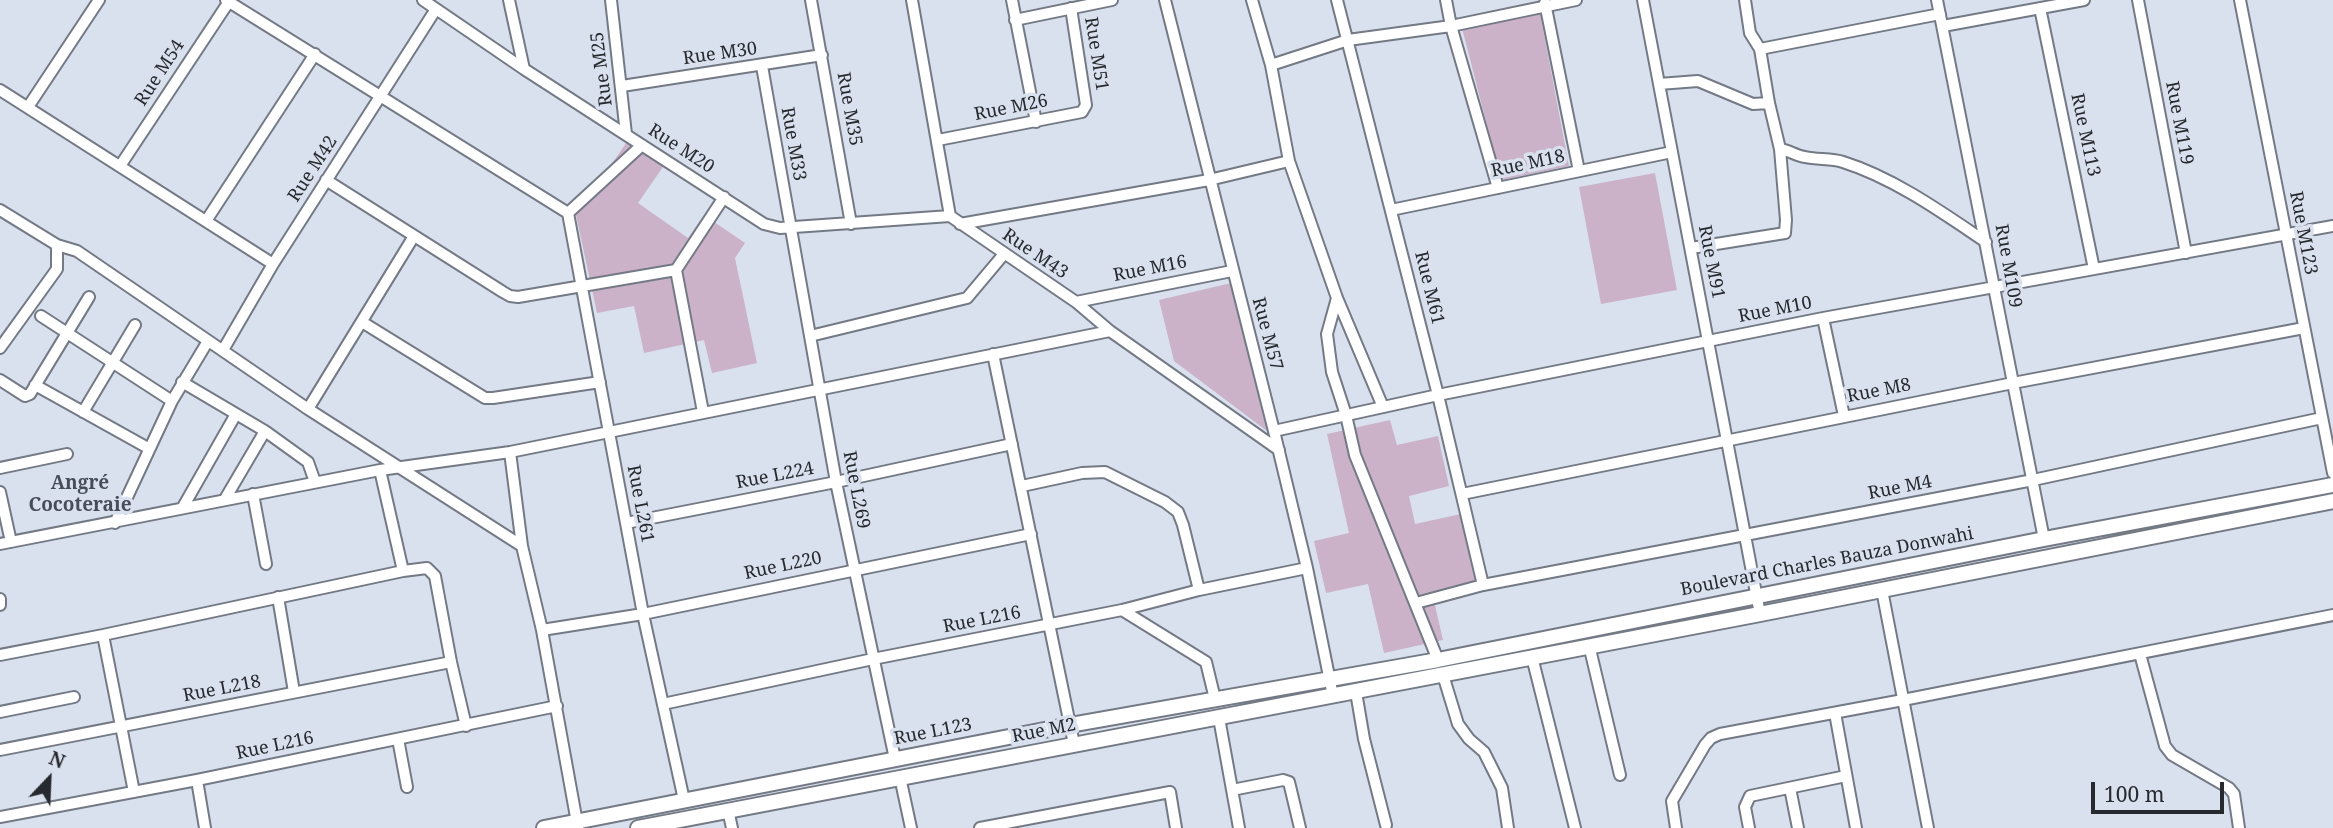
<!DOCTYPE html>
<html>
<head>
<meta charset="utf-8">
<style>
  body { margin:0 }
  #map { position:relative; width:2333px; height:828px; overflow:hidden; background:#dae1ee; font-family:"Noto Serif",serif }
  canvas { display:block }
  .north { position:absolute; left:14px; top:744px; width:70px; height:70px; -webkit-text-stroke:5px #dae1ee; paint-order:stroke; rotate:23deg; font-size:19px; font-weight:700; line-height:28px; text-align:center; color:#26292e }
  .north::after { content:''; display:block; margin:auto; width:24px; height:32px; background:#26292e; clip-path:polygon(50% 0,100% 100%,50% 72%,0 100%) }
  .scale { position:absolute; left:2091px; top:782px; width:133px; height:32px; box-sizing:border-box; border:4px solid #26292e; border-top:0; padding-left:9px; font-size:21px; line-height:24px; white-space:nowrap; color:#26292e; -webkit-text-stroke:5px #dae1ee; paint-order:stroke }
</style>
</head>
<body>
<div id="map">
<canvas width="2333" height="828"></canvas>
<div class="north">N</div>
<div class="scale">100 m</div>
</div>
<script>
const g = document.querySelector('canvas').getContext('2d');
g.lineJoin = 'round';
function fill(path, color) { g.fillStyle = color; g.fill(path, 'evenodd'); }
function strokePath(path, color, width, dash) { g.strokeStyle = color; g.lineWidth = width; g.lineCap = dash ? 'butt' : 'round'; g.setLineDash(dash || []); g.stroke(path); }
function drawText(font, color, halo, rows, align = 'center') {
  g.font = font + ' "Noto Serif",serif'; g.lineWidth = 7; g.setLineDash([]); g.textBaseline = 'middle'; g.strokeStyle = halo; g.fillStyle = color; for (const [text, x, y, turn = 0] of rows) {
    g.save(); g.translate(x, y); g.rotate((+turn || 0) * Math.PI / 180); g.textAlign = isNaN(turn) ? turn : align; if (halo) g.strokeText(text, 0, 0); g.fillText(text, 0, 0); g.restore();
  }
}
fill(new Path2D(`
  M 1540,13 L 1569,166 L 1501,180 L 1462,28 Z
  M 629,139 L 665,164 L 638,203 L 688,238 L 704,215 L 745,243 L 735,258 L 757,363 L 712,373 L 704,340 L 644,353 L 634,306 L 597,313 L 576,215 Z
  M 1655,173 L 1677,290 L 1601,304 L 1579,187 Z
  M 1231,283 L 1267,431 L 1174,361 L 1159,300 Z
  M 1390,420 L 1397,445 L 1438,436 L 1449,486 L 1409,496 L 1415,524 L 1461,514 L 1479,591 L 1434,601 L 1443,640 L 1384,653 L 1368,584 L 1326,593 L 1314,541 L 1349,533 L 1327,434 Z`), '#cbb2c9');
const minor = new Path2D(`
  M 226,0 L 568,213
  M 423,0 L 524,69 L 764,224 L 780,228 L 950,216
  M 509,0 L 524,69
  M 611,0 L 626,134
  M 811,0 L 851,224
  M 912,0 L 950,216 L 1076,302 L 1110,331 L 1279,450
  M 1012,0 L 1036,122
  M 1165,0 L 1274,431 L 1307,568 L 1333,696
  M 1252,0 L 1271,65 L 1289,161 L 1337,298 L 1383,407
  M 1337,0 L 1438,395 L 1483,585
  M 1446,0 L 1451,26 L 1498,188
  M 1643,0 L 1760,614
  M 1745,0 L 1750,33 L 1760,49 L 1940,14
  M 1937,0 L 2044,539
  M 2138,0 L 2186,253
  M 2240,0 L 2333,473
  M 1545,3 L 1579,171
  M 2040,8 L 2094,269
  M 1015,20 L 1112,0
  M 1943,26 L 2084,0
  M 1760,49 L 1769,103 L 1780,149 C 1789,150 1796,156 1805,157 C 1818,160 1831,158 1843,162 C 1894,178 1943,213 1986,242
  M 1271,65 L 1348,40 L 1451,26 L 1576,0
  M 762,66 L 836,482 L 895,759
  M 1659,84 L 1698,81 L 1753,104 L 1769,103
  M 622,86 L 822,55
  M 0,90 L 273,264
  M 28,107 L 99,0
  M 938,140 L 1082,112 L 1086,105 L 1071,8
  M 120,166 L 230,0
  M 326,180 L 503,292 L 510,296 L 518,297 L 676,270 L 724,197
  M 0,210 L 57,245 L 77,251 L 308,409 L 522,546 L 542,630 L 578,828
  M 1391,210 L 1672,152
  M 568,213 L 643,614 L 684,800
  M 568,213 L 642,145
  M 206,221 L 315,54
  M 960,224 L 1209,180 L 1289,161
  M 1691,248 L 1785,233 L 1786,220 L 1780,149
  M 676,270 L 703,412
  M 1337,298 L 1327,334 L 1332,372 L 1346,415 L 1355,455 L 1438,660
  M 1076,302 L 1232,271
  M 41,316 L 172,401
  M 1823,318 L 1844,416
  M 362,322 L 485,398 L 493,398 L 600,382
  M 810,336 L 967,298 L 1004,254
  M 0,348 L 57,269 L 57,245
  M 223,350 L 273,264 L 436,9
  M 993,354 L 1074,744
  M 0,380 L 25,396 L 30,394 L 89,297
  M 182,382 L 265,431 L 308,462 L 315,482
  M 35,385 L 148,448
  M 308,409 L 414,236
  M 83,412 L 135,325
  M 1274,431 L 1438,395 L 1823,318 L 2333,226
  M 510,452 L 522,546
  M 0,468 L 67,454
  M 380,470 L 403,571
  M 1022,486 L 1082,473 L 1105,472 L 1165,502 L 1178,512 L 1183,525 L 1199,590
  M 0,492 L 11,542
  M 253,494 L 266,564
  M 1462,494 L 2013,383 L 2304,328
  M 225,499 L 265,431
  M 183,507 L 236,414
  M 115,523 L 172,401 L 208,341
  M 626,523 L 836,482 L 1012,444
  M 0,544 L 380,470 L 510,452 L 1110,331
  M 1882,590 L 1928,828
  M 278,597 L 294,692
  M 0,599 L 0,605
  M 1416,603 L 1483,585 L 2033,480 L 2322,418
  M 1122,610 L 1206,662 L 1215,699
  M 542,630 L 643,614 L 1031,534
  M 103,635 L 134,792
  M 1589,645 L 1620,775
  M 2140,654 L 2165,746 L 2172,755 L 2229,788 L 2234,794 L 2239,828
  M 0,655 L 103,635 L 403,571 L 427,568 L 435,576 L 451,662 L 466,726
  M 1532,657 L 1575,828
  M 1443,675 L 1458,724 L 1469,739 L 1484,752 L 1502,788 L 1508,828
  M 1356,692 L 1364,739 L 1386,825
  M 663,704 L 873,659 L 1122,610 L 1199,590 L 1307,568
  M 0,712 L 74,697
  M 1835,713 L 1856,828
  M 1219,718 L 1239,828
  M 398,739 L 407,787
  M 0,750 L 451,662
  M 900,777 L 911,828
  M 197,780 L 205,828
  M 1790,788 L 1798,828
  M 1232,790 L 1283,780 L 1289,782 L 1300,828
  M 728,810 L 732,828
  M 0,817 L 197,780 L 557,706
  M 980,828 L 1170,792 L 1176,828
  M 1676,828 L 1672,801 L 1705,745 L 1711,738 L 1720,734 L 1903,700 L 2333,615
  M 1749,828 L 1745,807 L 1750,796 L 1846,776`);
const major = new Path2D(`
  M 544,828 L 1070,725 L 1438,660 L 2044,539 L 2333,485
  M 638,828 L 1760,614 L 2333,501`);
strokePath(minor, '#737985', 14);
strokePath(major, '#737985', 18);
strokePath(minor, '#fff', 10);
strokePath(major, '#fff', 14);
drawText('18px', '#26292e', '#dae1ee', [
  ["Rue M30",720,54,-8],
  ["Rue M51",1096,54,81],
  ["Rue M25",602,69,-97],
  ["Rue M54",160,73,-57],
  ["Rue M26",1011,108,-11],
  ["Rue M35",849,109,80],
  ["Rue M119",2179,123,79],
  ["Rue M113",2085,135,78],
  ["Rue M33",793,144,80],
  ["Rue M20",681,149,33],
  ["Rue M18",1528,164,-12],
  ["Rue M42",313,169,-57],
  ["Rue M123",2303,233,79],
  ["Rue M43",1035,254,34],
  ["Rue M91",1711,262,79],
  ["Rue M109",2008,266,80],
  ["Rue M16",1150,269,-11],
  ["Rue M61",1429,288,76],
  ["Rue M10",1775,310,-11],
  ["Rue M57",1267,334,75],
  ["Rue M8",1879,391,-11],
  ["Rue L224",775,476,-11],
  ["Rue M4",1900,488,-11],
  ["Rue L269",856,490,79],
  ["Rue L261",640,504,79],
  ["Boulevard Charles Bauza Donwahi",1827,562,-11],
  ["Rue L220",783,566,-12],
  ["Rue L216",982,620,-11],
  ["Rue L218",222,689,-11],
  ["Rue M2",1044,731,-11],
  ["Rue L123",933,732,-11],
  ["Rue L216",275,746,-12]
]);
drawText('bold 19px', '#474d58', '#dae1ee', [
  ["Angré",80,484],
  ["Cocoteraie",80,506]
]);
</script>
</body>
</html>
